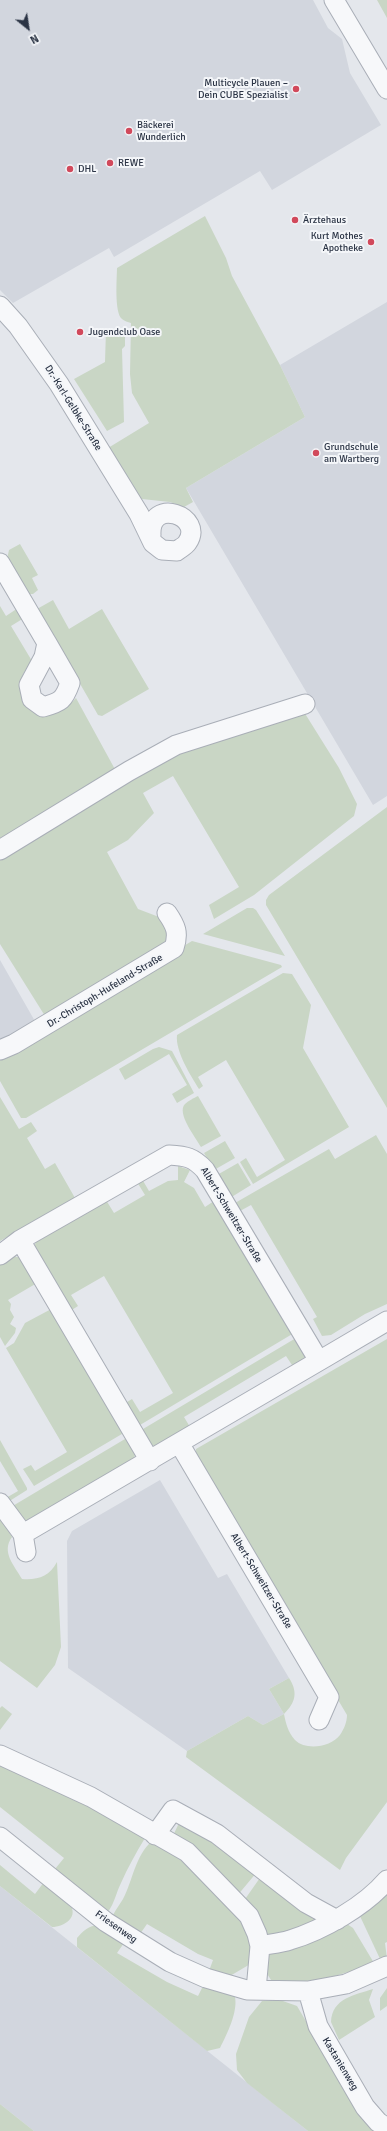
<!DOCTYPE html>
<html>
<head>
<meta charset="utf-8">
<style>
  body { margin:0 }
  #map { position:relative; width:387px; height:2131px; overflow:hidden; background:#e4e7ec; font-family:Signika,sans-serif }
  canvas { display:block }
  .north { position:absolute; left:8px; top:8px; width:40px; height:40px; -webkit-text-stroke:3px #f4f6f9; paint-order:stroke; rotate:150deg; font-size:11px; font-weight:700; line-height:16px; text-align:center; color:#2b3445 }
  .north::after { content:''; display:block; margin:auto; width:14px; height:18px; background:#2b3445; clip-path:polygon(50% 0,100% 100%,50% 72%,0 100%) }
</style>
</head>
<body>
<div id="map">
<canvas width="387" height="2131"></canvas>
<div class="north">N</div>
</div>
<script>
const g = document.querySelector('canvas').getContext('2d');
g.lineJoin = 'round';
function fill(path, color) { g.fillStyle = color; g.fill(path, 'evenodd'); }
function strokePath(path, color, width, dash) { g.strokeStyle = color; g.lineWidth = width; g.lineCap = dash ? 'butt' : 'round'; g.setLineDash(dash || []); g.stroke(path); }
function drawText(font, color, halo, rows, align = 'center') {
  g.font = font + ' Signika,sans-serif'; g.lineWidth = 4; g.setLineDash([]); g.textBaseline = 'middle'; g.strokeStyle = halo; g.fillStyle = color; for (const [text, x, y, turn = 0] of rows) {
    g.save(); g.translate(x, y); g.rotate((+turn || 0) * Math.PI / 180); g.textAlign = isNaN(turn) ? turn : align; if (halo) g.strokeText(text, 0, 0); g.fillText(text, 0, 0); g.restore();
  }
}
fill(new Path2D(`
  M 0,0 L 313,0 L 328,28 L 342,39 L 350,73 L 381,125 L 272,190 L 260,171 L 114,257 L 109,248 L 13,303 L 0,290 Z
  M 387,302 L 387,796 L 373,805 L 186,488 L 305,417 L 280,365 Z
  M 0,960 L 36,1023 L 0,1044 Z
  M 160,1480 L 218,1578 L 227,1574 L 289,1678 L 269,1689 L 284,1714 L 263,1725 L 248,1716 L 187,1751 L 68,1668 L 67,1541 L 72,1531 Z
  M 0,1886 L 308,2131 L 34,2131 L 0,2104 Z`), '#d2d6de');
fill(new Path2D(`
  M 377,0 L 387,0 L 387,18 Z
  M 205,216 L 226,258 L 232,276 L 280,365 L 305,417 L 186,488 L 193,502 L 184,507 L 170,502 L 142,499 L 134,491 L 108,448 L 149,423 L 132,393 L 130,374 L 131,323 C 128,322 124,321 122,319 C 114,313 117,277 117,268 Z
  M 106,330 L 125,330 L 125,346 L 122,349 L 124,422 L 107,431 L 74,379 L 105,362 Z
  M 20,544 L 38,575 L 32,578 L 38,590 L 33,594 L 28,594 L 7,559 L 9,550 Z
  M 53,600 L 69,629 L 102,609 L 149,689 L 102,716 L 98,715 L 37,609 Z
  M 0,606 L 6,616 L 18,608 L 24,618 L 11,626 L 32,661 L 23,674 L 22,682 L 61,710 L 69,705 L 76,698 L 117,773 L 197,744 L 304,712 L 339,768 L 357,804 L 354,816 L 254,895 L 214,919 L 209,905 L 239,887 L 173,776 L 143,793 L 154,813 L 128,840 L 107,852 L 138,909 L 159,917 L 168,927 L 169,944 L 45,1016 L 0,944 Z
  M 387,807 L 387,1108 L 266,905 L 266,900 L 269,895 Z
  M 247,908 L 253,908 L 256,910 L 285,956 L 203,934 Z
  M 192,941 L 281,965 L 282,967 L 26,1118 L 21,1118 L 0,1081 L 0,1056 Z
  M 283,973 L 292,974 L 311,1005 L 303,1048 L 349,1127 L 253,1184 L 240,1162 L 246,1158 L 257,1177 L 285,1160 L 226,1060 L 198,1077 L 203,1086 L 199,1089 C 191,1076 175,1051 177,1035 Z
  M 159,1047 L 172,1051 L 194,1093 L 177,1103 L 172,1094 L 187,1085 L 169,1054 L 125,1080 L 119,1069 L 153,1049 Z
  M 198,1096 L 221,1136 L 201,1147 C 196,1138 176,1113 185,1104 C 188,1101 194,1098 198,1096 Z
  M 0,1097 L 19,1129 L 31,1122 L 37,1131 L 27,1138 L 45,1169 L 55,1163 L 75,1198 L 0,1241 Z
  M 376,1135 L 387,1154 L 387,1304 L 365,1314 L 331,1335 L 322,1336 L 313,1319 L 317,1317 L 251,1205 L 240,1211 L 235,1203 L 329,1149 L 335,1159 Z
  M 225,1141 L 235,1158 L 214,1170 L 204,1153 Z
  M 238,1163 L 251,1185 L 230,1198 L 217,1175 Z
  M 178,1166 L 190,1170 L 184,1182 L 194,1188 L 205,1207 L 217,1199 L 294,1333 L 135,1428 L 122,1405 L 132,1399 L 140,1412 L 173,1393 L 104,1276 L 71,1295 L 78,1306 L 67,1313 L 33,1255 L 36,1240 L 106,1200 L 114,1213 L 145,1195 L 137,1182 L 142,1179 L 149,1191 L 168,1181 L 178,1180 Z
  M 12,1256 L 23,1258 L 37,1283 L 8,1300 L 11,1304 L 10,1310 L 14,1317 L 10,1324 L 16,1328 L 15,1333 L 5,1346 L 0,1337 L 0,1264 Z
  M 55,1307 L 127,1431 L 34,1486 L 23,1469 L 31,1465 L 35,1471 L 67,1452 L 6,1348 L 14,1343 L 25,1323 Z
  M 296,1338 L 309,1354 L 306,1361 L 294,1368 L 286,1356 L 184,1417 L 190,1427 L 158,1447 L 144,1443 L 138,1432 Z
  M 387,1339 L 387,1802 L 346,1858 L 340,1870 L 186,1757 L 187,1751 L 248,1716 L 263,1725 L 284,1714 L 269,1689 L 289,1678 C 298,1692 296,1702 284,1714 C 286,1724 288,1732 295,1740 C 306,1751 331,1747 340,1735 C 344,1729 347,1722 347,1715 L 195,1458 L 196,1449 Z
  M 130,1436 L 136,1448 L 134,1460 L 30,1523 L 17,1516 L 11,1507 Z
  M 0,1440 L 27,1488 L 27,1490 L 8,1502 L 6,1498 L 18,1491 L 0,1461 Z
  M 0,1516 L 12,1537 C 1,1552 14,1565 22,1579 C 38,1580 49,1577 57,1562 L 61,1647 L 55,1665 L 37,1688 L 0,1661 Z
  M 2,1706 L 12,1714 L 0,1730 L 0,1708 Z
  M 0,1761 L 68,1792 L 145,1838 C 136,1853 128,1867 121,1883 C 116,1893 115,1902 108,1912 L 55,1869 L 64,1858 L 0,1807 Z
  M 179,1823 L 196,1829 L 257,1872 L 237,1896 L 171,1840 Z
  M 152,1841 L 177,1852 L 251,1926 L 252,1963 L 230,1976 L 209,1971 L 213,1960 L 198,1954 L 147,1924 L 140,1934 L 113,1915 C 116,1909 120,1904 123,1899 C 133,1880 135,1856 152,1841 Z
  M 0,1865 L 35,1894 L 44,1882 C 52,1888 64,1895 69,1903 C 80,1917 64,1927 52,1927 L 0,1886 Z
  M 262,1875 L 323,1923 L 266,1937 L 243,1902 Z
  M 387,1887 L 387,1942 L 385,1943 L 387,1959 L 381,1961 L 359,1914 Z
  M 344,1922 L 353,1928 L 374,1963 C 335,1978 314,1982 273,1983 L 262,1966 L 264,1954 Z
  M 99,1925 L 124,1943 L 117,1953 L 167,1982 L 198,1996 L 202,1988 C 214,1986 225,1991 235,1997 C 238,2012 227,2034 220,2048 L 207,2051 L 77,1947 L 77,1938 C 84,1930 88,1926 99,1925 Z
  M 387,1988 L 387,2006 L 380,2011 L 380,1998 Z
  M 373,1989 L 369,2000 L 375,2017 L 339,2040 L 331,2022 C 332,1998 355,1995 373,1989 Z
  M 280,2000 L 297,2006 L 363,2118 L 380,2131 L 308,2131 L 247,2083 L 237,2070 L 236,2054 L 249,2017 L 262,2001 Z
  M 0,2104 L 34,2131 L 0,2131 Z`), '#c9d6c5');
const street = new Path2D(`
  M 334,0 L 387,89
  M 0,306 L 18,326 L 59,384 L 139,514 L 153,543 L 162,550 L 177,551 C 179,549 185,546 187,543 C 206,516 149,496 151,535
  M 0,563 L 47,643
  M 47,643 L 70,683 C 64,700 61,702 43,707 L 32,699 L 29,685 L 44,657 Z
  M 0,850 L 129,771 L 176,745 L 305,704
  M 0,1050 L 14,1044 L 174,948 C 179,933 176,926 167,913
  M 20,1240 L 150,1461
  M 0,1255 L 20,1240 L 169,1155 C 186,1156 193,1157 205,1170 L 319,1361 L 387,1321
  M 179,1443 L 329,1697 L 319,1720
  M 0,1503 L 23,1534 L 26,1552
  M 23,1534 L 319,1361
  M 0,1755 L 91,1797 L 187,1852 L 249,1916 L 257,1934 L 260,1946 C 270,1944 281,1943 290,1940 C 323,1930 365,1906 387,1880
  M 155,1835 L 173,1810 L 217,1834 L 306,1903 L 337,1920
  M 0,1837 L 106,1922 L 170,1962 L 206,1978 L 247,1990 L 308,1991 L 346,1984 L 387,1966
  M 256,1990 L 260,1946
  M 308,1991 L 318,2026 L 365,2107 L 378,2122 L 387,2128`);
strokePath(street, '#a9aeb7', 21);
strokePath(street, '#f7f8fa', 19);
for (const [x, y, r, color] of [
  [296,89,4,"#d1495b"],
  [129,131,4,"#d1495b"],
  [110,163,4,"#d1495b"],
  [70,169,4,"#d1495b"],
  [295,220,4,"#d1495b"],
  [371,242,4,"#d1495b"],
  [80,332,4,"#d1495b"],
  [316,453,4,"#d1495b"]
]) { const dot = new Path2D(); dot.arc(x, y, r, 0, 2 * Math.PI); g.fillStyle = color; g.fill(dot); strokePath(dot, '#f4f6f9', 1.5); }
drawText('10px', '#2b3445', '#f4f6f9', [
  ["Multicycle Plauen –",288,83,"right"],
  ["Dein CUBE Spezialist",288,95,"right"],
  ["Bäckerei",137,125],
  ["Wunderlich",137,137],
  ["REWE",118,163],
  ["DHL",78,169],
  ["Ärztehaus",303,220],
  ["Kurt Mothes",363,236,"right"],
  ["Apotheke",363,248,"right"],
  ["Jugendclub Oase",88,332],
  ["Grundschule",324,447],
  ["am Wartberg",324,459]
], 'left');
drawText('10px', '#2b3445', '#f4f6f9', [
  ["Dr.-Karl-Gelbke-Straße",73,408,58],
  ["Dr.-Christoph-Hufeland-Straße",105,991,-31],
  ["Albert-Schweitzer-Straße",231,1215,59],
  ["Albert-Schweitzer-Straße",261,1581,59],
  ["Friesenweg",116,1927,35],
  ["Kastanienweg",340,2064,59]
]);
</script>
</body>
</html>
